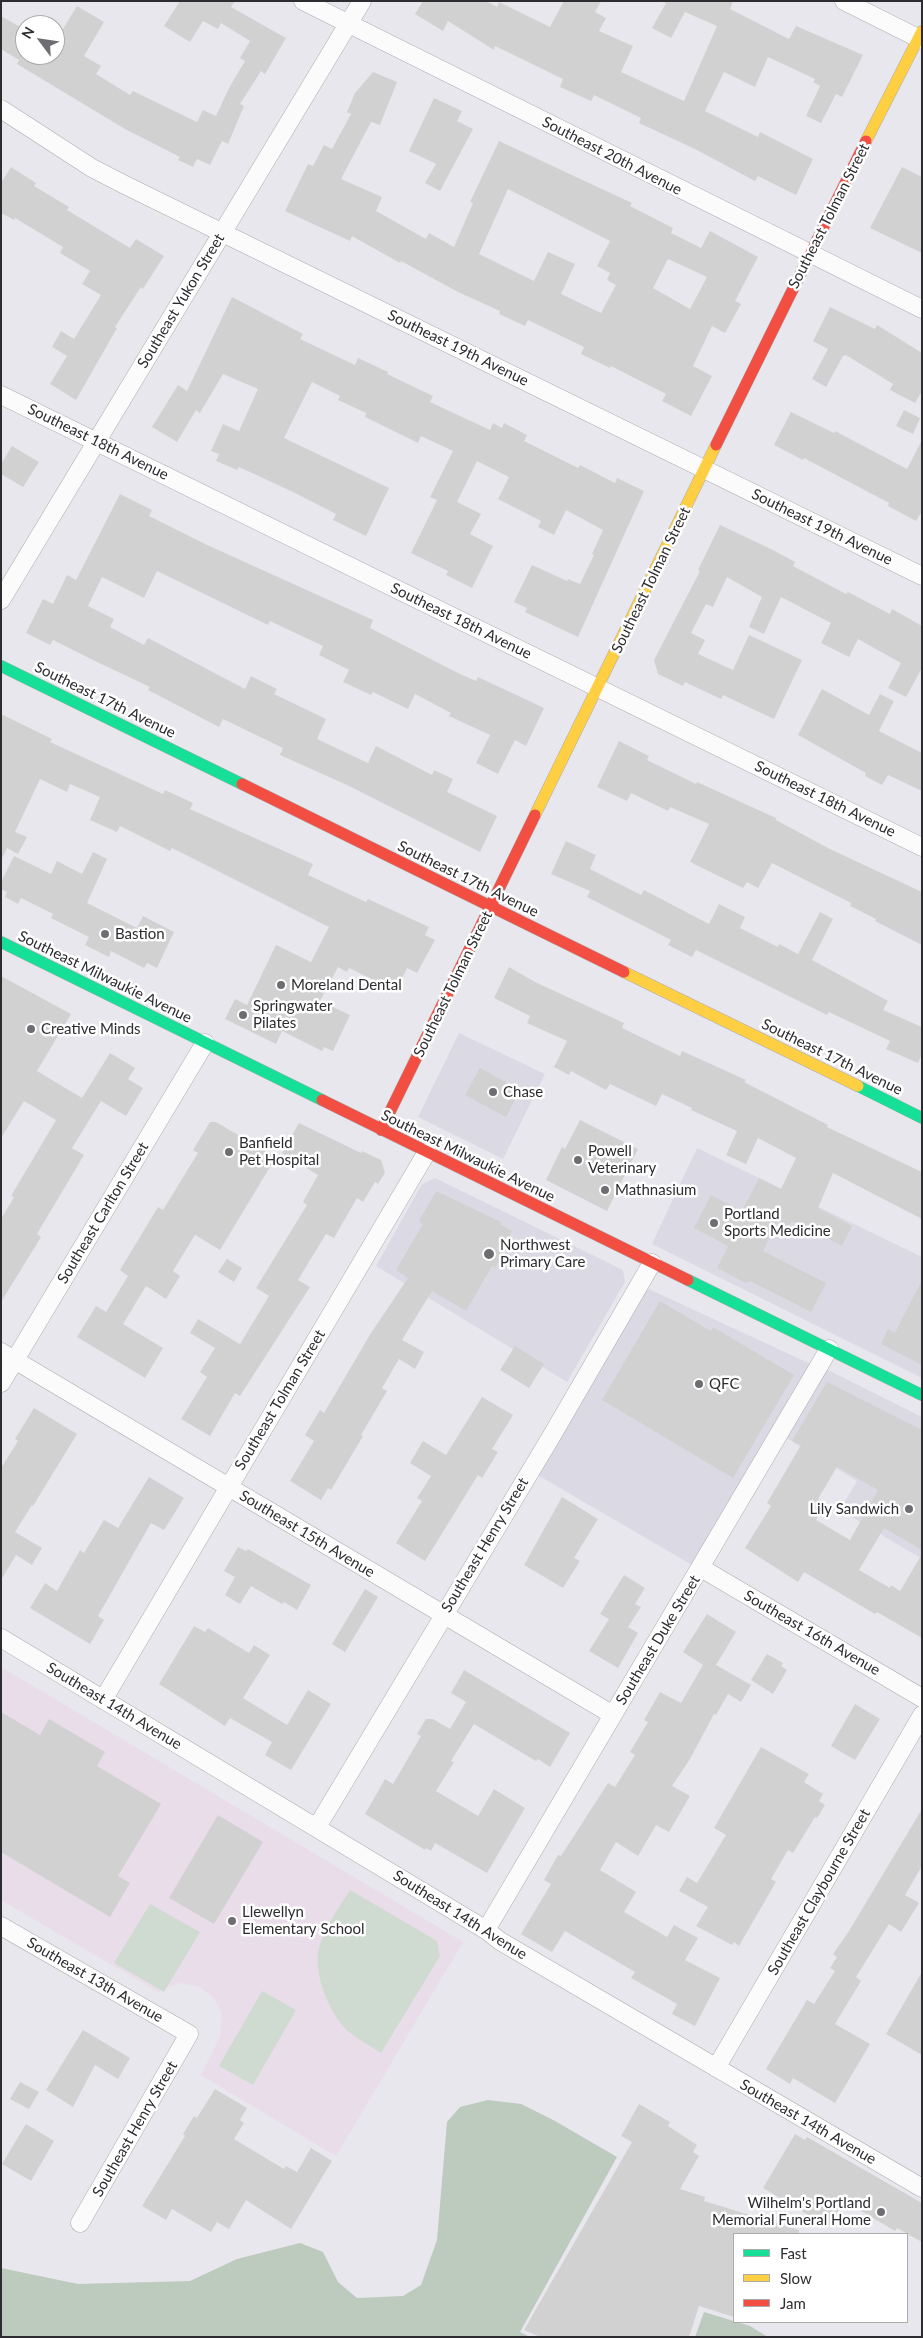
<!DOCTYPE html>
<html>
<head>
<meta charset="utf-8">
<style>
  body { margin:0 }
  #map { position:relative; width:923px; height:2338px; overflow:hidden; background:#e8e7ed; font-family:Lato,sans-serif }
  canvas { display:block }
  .frame { position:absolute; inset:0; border:2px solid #2d2c30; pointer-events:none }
  .legend { position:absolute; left:733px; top:2233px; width:175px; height:90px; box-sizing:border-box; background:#fff; border:1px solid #ababac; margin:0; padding:6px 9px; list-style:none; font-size:15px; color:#2d2c30 }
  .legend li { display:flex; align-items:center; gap:10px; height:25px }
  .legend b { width:25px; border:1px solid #ababac }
  .north { position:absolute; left:15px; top:15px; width:50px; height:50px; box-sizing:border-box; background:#fff; border:1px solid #ababac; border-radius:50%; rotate:301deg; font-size:14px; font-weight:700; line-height:20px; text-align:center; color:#2d2c30 }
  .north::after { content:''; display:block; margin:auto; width:18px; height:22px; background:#6e6d72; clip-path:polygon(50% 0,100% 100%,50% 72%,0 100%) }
</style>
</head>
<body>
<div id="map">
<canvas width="923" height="2338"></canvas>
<div class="frame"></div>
<ul class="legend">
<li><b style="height:6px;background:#16e098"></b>Fast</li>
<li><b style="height:6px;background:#ffcf43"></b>Slow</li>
<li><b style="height:6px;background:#f24e42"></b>Jam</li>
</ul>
<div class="north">N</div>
</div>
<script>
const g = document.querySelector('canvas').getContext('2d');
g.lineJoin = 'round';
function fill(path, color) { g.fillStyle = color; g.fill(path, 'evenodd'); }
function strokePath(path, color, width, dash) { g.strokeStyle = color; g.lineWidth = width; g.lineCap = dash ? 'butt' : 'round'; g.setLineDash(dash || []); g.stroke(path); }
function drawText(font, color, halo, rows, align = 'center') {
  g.font = font + ' Lato,sans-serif'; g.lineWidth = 5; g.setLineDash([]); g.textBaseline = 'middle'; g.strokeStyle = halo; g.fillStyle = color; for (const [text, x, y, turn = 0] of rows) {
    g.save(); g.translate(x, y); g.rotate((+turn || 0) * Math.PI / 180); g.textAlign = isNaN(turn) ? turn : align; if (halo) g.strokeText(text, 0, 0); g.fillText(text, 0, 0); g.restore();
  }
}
fill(new Path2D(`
  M 459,1033 L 545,1074 L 503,1159 L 418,1117 Z
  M 697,1148 L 922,1257 L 922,1378 L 652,1244 Z
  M 435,1178 L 623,1270 L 625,1282 L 567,1382 L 376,1266 L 422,1184 Z
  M 638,1284 L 817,1367 L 699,1569 L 529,1470 Z
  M 824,1368 L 922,1417 L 922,1559 L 840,1510 L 857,1481 L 783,1436 Z`), '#dbd9e4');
fill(new Path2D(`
  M 1,1667 L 463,1942 L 336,2156 L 201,2075 L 220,2037 L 222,2012 L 212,1996 L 198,1986 L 179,1983 L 158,1992 L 1,1900 Z`), '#e9dde9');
fill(new Path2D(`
  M 350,1890 L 437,1941 L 440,1956 L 381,2053 C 371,2046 359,2040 349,2032 C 329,2015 311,1970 320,1944 C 327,1925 339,1907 350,1890 Z
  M 150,1904 L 200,1932 L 164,1992 L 114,1963 Z
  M 262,1991 L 296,2010 L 253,2085 L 219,2066 Z`), '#cfdbd0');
fill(new Path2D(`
  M 488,2100 L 521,2104 L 555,2121 L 617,2157 L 520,2332 L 530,2337 L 1,2337 L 1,2268 L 78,2284 L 190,2281 L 237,2259 L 300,2243 L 323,2252 L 338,2282 L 357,2298 L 403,2296 L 421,2285 L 437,2240 L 447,2122 L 460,2107 Z
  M 704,2312 L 750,2326 L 768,2337 L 695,2337 Z`), '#bdcabe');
fill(new Path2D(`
  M 180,1 L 235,1 L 231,7 L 286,38 L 265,74 L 261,71 L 240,104 L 244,106 L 228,144 L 222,141 L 210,165 L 197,159 L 193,167 L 178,160 L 180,157 L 125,129 L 17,64 L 19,60 L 1,49 L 1,16 L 25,30 L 25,55 L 55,55 L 55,42 L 77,6 L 104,22 L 84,56 L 101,66 L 96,74 L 130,95 L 133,91 L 197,122 L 203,110 L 216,116 L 229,88 L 245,61 L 240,58 L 250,41 L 221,23 L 218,29 L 203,21 L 190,42 L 164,26 Z
  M 423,1 L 486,1 L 497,7 L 499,2 L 550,27 L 564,1 L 601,1 L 595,12 L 606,18 L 599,31 L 633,46 L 621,72 L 684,101 L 717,26 L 685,12 L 671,38 L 652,28 L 666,3 L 661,1 L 733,1 L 730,9 L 789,39 L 796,26 L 863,55 L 842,97 L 836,94 L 821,123 L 806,116 L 820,86 L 813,82 L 815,79 L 768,57 L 755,87 L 724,72 L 705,111 L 758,137 L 760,132 L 813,159 L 796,195 L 758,176 L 755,181 L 695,149 L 639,123 L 641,118 L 594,95 L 591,101 L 560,87 L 563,79 L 495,46 L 494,50 L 448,21 L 443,31 L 415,14 Z
  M 373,72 L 397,82 L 380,125 L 371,122 L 341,179 L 382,197 L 376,211 L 426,239 L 429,233 L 454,247 L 473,203 L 470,202 L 499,141 L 632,203 L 630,206 L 673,228 L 671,233 L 701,248 L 710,231 L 758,257 L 735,301 L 741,304 L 725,333 L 712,326 L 693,366 L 712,376 L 691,416 L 662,401 L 666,394 L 611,366 L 610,368 L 581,354 L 584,347 L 528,320 L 525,326 L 499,314 L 500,311 L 458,292 L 401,261 L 400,263 L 352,236 L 350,241 L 285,211 L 308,164 L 313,166 L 324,145 L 332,149 L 351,114 L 347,112 L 355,93 ZM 508,189 L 610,241 L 597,266 L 610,273 L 607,280 L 616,285 L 601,313 L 561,294 L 575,264 L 548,252 L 534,281 L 479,254 ZM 668,259 L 707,277 L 690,309 L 653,288 Z
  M 434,98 L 462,111 L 457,121 L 473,129 L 440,191 L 425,183 L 436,164 L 409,151 Z
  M 11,167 L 36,183 L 34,186 L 69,207 L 67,210 L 130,248 L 136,239 L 164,256 L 143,289 L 141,287 L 137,293 L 115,327 L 117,328 L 76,400 L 50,384 L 67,356 L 52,347 L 61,331 L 74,339 L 101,295 L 82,284 L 90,271 L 60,253 L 63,247 L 15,218 L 14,220 L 1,213 L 1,183 Z
  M 902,167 L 922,177 L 922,253 L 870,228 Z
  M 232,297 L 303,334 L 300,339 L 355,365 L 358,358 L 388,372 L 387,374 L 433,396 L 430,402 L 490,430 L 493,423 L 502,428 L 504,423 L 527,435 L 524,441 L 578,468 L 580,465 L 615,483 L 617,478 L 644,491 L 578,637 L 525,612 L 527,608 L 514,602 L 532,565 L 567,581 L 568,579 L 580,584 L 594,555 L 592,554 L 603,530 L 566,510 L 554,535 L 538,527 L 541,521 L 498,499 L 509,477 L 477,461 L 457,502 L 481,514 L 470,534 L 493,546 L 472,588 L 446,575 L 448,571 L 411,553 L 437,500 L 430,497 L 453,451 L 421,436 L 418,443 L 365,417 L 366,413 L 338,400 L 340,396 L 312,382 L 284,438 L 389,488 L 366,536 L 333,520 L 336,514 L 293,492 L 239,467 L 237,470 L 216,461 L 219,454 L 211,451 L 223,424 L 239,431 L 258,389 L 223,374 L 200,413 L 196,410 L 177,442 L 152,427 L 178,385 L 187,391 Z
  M 830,307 L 875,329 L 877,325 L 922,353 L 922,391 L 915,403 L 890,390 L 893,384 L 846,355 L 843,356 L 826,387 L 812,379 L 828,349 L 813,341 Z
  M 904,410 L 920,418 L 913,434 L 896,426 Z
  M 791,412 L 834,433 L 835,431 L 907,469 L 922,440 L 922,511 L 916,521 L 888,506 L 889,503 L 804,458 L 803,460 L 774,445 Z
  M 12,446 L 39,462 L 23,487 L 1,474 L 1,464 Z
  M 120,494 L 152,510 L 149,516 L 205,544 L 373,620 L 370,628 L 460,674 L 476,681 L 478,677 L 544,708 L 526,746 L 515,740 L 498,774 L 476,763 L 490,735 L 449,716 L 451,713 L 415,694 L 408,709 L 373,692 L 371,695 L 343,682 L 349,670 L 319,655 L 323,646 L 270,621 L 268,625 L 157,571 L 144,598 L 102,577 L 88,606 L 114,619 L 110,627 L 144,645 L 148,638 L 245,689 L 251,676 L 277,689 L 274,694 L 326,719 L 317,739 L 368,763 L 376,746 L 432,775 L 434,770 L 453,779 L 447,792 L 497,816 L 480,852 L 347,785 L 280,755 L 283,748 L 223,719 L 219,727 L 148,690 L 150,687 L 93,660 L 53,640 L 50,645 L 26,633 L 43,599 L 53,604 L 67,575 L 76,580 Z
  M 720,525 L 773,550 L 795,562 L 793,566 L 846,594 L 848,592 L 890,614 L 892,609 L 922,626 L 922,668 L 906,697 L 888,688 L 901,663 L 858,639 L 849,657 L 821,643 L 831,623 L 781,597 L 764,634 L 749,627 L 762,597 L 727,577 L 713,607 L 706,604 L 691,633 L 705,640 L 698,654 L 733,670 L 749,635 L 802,660 L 774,719 L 723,695 L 721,699 L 685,682 L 683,686 L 658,674 L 654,660 L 700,571 L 698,570 Z
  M 822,689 L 869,715 L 880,694 L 894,701 L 879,731 L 922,753 L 922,791 L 888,775 L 882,785 L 865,776 L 866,773 L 798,735 Z
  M 1,714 L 52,739 L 50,742 L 163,794 L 165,790 L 193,803 L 190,809 L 313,864 L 308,875 L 366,902 L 368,899 L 429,927 L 425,935 L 435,940 L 417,973 L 407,968 L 396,991 L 349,968 L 347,972 L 338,967 L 320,1001 L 350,1015 L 333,1051 L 324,1047 L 322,1051 L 282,1031 L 276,1044 L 225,1019 L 235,999 L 247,1005 L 276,945 L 311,962 L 329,927 L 172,848 L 170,851 L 120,826 L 117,832 L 90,820 L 100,797 L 70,784 L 67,792 L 40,779 L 15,832 L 27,837 L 18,854 L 7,848 L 1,860 Z
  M 619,741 L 649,756 L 647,760 L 696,784 L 697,782 L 776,818 L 776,820 L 830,849 L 922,892 L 922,945 L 875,921 L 876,919 L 850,906 L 851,903 L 772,863 L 758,888 L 747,882 L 743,888 L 690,862 L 709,824 L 670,807 L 668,811 L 631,793 L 627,801 L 597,787 Z
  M 566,841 L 596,855 L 590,869 L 641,895 L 644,890 L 709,924 L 719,904 L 745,917 L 740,928 L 778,947 L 779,944 L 798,954 L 820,912 L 833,919 L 812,960 L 888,1001 L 883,1010 L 922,1027 L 922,1054 L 918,1063 L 886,1049 L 890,1041 L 829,1012 L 827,1015 L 696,950 L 692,957 L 668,945 L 671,940 L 587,897 L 590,891 L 551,874 Z
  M 93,852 L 107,859 L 87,903 L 137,928 L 143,916 L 174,932 L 157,968 L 147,963 L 144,968 L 111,951 L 109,957 L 85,945 L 89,937 L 51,918 L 53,914 L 21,898 L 18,904 L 5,897 L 7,892 L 1,889 L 1,882 L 14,856 L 51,874 L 57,861 L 82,874 Z
  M 509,967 L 535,982 L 624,1023 L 622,1028 L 680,1056 L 682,1051 L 746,1080 L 744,1082 L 828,1125 L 827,1127 L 922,1172 L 922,1219 L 833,1173 L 818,1208 L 852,1226 L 842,1246 L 792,1221 L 789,1226 L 778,1221 L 763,1251 L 826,1283 L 811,1312 L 750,1281 L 746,1283 L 717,1268 L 728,1246 L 694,1228 L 711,1195 L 742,1211 L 759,1178 L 781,1189 L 796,1158 L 758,1138 L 746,1164 L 726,1155 L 737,1131 L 691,1110 L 692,1108 L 662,1094 L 656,1106 L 610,1084 L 606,1090 L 571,1071 L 569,1075 L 554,1067 L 567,1041 L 527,1023 L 530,1016 L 494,998 Z
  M 1,976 L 71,1014 L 37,1071 L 82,1098 L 110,1053 L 135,1068 L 128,1079 L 143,1088 L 126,1116 L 101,1101 L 72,1148 L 84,1155 L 37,1234 L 41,1237 L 1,1302 L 1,1219 L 14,1197 L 11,1196 L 56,1120 L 24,1101 L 1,1138 Z
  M 480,1068 L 520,1090 L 506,1117 L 465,1095 Z
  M 580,1120 L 638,1149 L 607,1211 L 546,1180 L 562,1147 L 565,1149 Z
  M 210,1122 L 216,1122 L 276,1157 L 220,1250 L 195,1235 L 173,1271 L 180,1276 L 166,1299 L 146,1286 L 123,1324 L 163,1348 L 145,1378 L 77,1337 L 96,1306 L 106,1312 L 128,1276 L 120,1270 L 158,1207 L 163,1210 L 198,1153 L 193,1150 Z
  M 299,1123 L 361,1153 L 362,1151 L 381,1160 L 385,1173 L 378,1184 L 375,1182 L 363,1202 L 357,1198 L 334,1238 L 326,1234 L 298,1280 L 310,1287 L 240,1396 L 235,1393 L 210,1436 L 181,1419 L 207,1377 L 200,1372 L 215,1348 L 190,1333 L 198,1319 L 240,1344 L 269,1296 L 256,1288 L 307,1205 L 303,1202 L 318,1175 L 282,1153 Z
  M 436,1191 L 501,1222 L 500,1224 L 512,1231 L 502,1249 L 505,1251 L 495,1268 L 492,1266 L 466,1311 L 432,1291 L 402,1340 L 424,1352 L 415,1369 L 399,1359 L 382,1388 L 387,1391 L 361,1435 L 363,1436 L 331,1490 L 328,1488 L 321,1500 L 290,1481 L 314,1441 L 305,1435 L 320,1410 L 324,1413 L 371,1333 L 408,1278 L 396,1270 L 423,1224 L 419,1221 Z
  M 227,1259 L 242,1268 L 234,1282 L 218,1272 Z
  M 922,1280 L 922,1365 L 881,1344 L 888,1329 L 895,1333 Z
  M 660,1301 L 711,1331 L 713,1327 L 794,1375 L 733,1478 L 602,1400 Z
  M 515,1346 L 544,1364 L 529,1388 L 500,1370 Z
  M 827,1382 L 922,1430 L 922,1550 L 884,1528 L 859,1570 L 890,1588 L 891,1585 L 900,1591 L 922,1554 L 922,1638 L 877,1612 L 875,1614 L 804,1572 L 798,1582 L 745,1548 L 771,1506 L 767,1503 L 801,1445 L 792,1441 ZM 837,1467 L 878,1490 L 850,1540 L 816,1520 L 826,1504 L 818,1499 Z
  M 482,1397 L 513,1415 L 492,1449 L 498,1452 L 482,1478 L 478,1475 L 425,1561 L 396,1543 L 422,1501 L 417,1498 L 431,1476 L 410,1463 L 423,1441 L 446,1455 Z
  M 34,1408 L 77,1434 L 33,1506 L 32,1505 L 15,1532 L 42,1548 L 32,1565 L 16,1555 L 1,1580 L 1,1468 L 18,1441 L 15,1439 Z
  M 149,1477 L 184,1498 L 164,1530 L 151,1523 L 98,1616 L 104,1620 L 90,1644 L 30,1608 L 45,1583 L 57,1591 L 80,1550 L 84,1553 L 104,1520 L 118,1528 Z
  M 562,1497 L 598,1519 L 574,1558 L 580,1561 L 563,1588 L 524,1565 Z
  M 238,1547 L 246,1551 L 248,1549 L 311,1585 L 297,1610 L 284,1602 L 282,1604 L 251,1586 L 240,1604 L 225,1595 L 235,1577 L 224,1571 Z
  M 624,1575 L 645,1588 L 635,1604 L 641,1607 L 628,1627 L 638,1633 L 618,1668 L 589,1651 L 609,1619 L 600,1614 Z
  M 365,1589 L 378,1597 L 345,1652 L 332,1644 Z
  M 707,1614 L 736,1632 L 716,1665 L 751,1685 L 741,1702 L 728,1694 L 716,1715 L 714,1714 L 690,1759 L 672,1786 L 690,1796 L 669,1832 L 656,1825 L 638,1856 L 616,1842 L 600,1870 L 636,1892 L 624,1912 L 667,1937 L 674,1925 L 698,1938 L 685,1960 L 720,1978 L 695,2026 L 672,2014 L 677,2004 L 631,1978 L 635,1972 L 565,1931 L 552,1952 L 521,1934 L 551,1884 L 544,1880 L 558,1855 L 561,1856 L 608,1783 L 615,1787 L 635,1755 L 630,1752 L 648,1722 L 644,1720 L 660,1692 L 681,1703 L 703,1665 L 683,1652 Z
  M 194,1626 L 205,1632 L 208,1628 L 249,1653 L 254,1645 L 270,1655 L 243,1698 L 287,1725 L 308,1690 L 331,1704 L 291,1770 L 265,1755 L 272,1742 L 230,1718 L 225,1726 L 159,1684 Z
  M 767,1654 L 783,1663 L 781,1666 L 787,1670 L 773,1694 L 751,1680 Z
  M 464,1670 L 570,1733 L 550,1767 L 538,1759 L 536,1761 L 474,1724 L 451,1761 L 454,1762 L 436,1791 L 478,1816 L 494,1789 L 525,1808 L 487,1873 L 435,1843 L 431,1851 L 426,1848 L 425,1850 L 365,1814 L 385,1779 L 393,1784 L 421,1736 L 417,1734 L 426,1719 L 433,1719 L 450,1729 L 466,1702 L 451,1693 Z
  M 855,1704 L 880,1719 L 855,1760 L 831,1746 Z
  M 1,1712 L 40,1735 L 49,1719 L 105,1752 L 97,1766 L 161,1804 L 118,1876 L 130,1883 L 110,1917 L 1,1852 Z
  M 761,1747 L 809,1774 L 804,1782 L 823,1794 L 819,1801 L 825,1805 L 817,1818 L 815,1817 L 793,1853 L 788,1850 L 771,1879 L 776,1882 L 751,1925 L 739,1946 L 734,1942 L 732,1945 L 696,1926 L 708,1907 L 679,1891 L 687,1877 L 697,1883 L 726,1835 L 714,1828 Z
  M 922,1809 L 922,1866 L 905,1895 L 919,1903 L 901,1932 L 889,1924 L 856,1977 L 861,1981 L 835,2024 L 870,2044 L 835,2103 L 793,2078 L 790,2084 L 766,2069 L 807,2000 L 814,2004 L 835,1971 L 830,1968 L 837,1957 L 833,1954 L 849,1931 Z
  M 218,1815 L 263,1842 L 214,1924 L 169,1898 Z
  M 922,1972 L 922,2055 L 886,2034 Z
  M 83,2030 L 130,2058 L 118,2079 L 95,2065 L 73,2107 L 46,2090 Z
  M 20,2082 L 39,2092 L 29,2109 L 10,2099 Z
  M 215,2089 L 247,2108 L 240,2120 L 244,2123 L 234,2139 L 284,2169 L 286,2166 L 297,2172 L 311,2148 L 332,2161 L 291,2229 L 246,2200 L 229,2229 L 217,2222 L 211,2232 L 172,2209 L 166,2220 L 142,2206 L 185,2136 L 183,2134 L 194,2116 L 197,2118 Z
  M 639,2104 L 670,2122 L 668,2126 L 697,2145 L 693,2152 L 699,2156 L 680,2189 L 705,2197 L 704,2201 L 799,2230 L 799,2234 L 734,2234 L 734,2317 L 699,2306 L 689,2337 L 540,2337 L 524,2330 L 632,2142 L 621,2136 Z
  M 26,2124 L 54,2141 L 31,2181 L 2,2164 Z
  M 795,2134 L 805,2140 L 807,2137 L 922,2203 L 922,2242 L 897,2228 L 895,2231 L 844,2201 L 828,2227 L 763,2188 Z`), '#d2d1d2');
const street = new Path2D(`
  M 303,1 L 922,309
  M 844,1 L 922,40
  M 1,109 L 92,168 L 125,185 L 922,576
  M 1,395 L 922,847
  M 1,600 L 362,1
  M 1,1352 L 613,1715
  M 1,1383 L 205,1043
  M 701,1568 L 922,1698
  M 1,1638 L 486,1930 L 500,1941 L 922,2188
  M 103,1700 L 427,1152
  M 317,1827 L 551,1437 L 652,1263
  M 1,1926 L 189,2034 L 80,2223
  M 486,1930 L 829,1349
  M 716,2068 L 922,1715`);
const fast = new Path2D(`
  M 1,666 L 242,784
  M 1,942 L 322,1100
  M 858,1086 L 922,1118
  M 688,1280 L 922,1395`);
const slow = new Path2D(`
  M 866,141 L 922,31
  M 535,815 L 716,445
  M 624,972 L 858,1086`);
const jam = new Path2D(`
  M 716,445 L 866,141
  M 242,784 L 624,972
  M 322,1100 L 688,1280
  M 381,1130 L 535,815`);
strokePath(street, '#acabb0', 19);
strokePath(fast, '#acabb0', 12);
strokePath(slow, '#acabb0', 12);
strokePath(jam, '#acabb0', 12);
strokePath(street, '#fcfbfc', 18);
strokePath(fast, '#16e098', 11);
strokePath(slow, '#ffcf43', 11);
strokePath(jam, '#f24e42', 11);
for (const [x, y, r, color] of [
  [105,934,5,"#6e6d72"],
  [281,985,5,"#6e6d72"],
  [243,1015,5,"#6e6d72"],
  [31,1029,5,"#6e6d72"],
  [493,1092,5,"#6e6d72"],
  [229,1152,5,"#6e6d72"],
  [578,1160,5,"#6e6d72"],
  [605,1190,5,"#6e6d72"],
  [714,1223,5,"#6e6d72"],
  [489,1254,6,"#6e6d72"],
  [699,1384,5,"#6e6d72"],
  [909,1509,5,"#6e6d72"],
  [232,1921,5,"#6e6d72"],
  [881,2212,5,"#6e6d72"]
]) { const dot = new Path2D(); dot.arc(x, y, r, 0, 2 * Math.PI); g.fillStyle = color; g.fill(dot); strokePath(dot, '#fff', 2); }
drawText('15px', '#2d2c30', '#fff', [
  ["Southeast 20th Avenue",612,156,27],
  ["Southeast Tolman Street",829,216,-63],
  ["Southeast Yukon Street",181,301,-59],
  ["Southeast 19th Avenue",458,348,26],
  ["Southeast 18th Avenue",98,442,26],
  ["Southeast 19th Avenue",822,527,26],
  ["Southeast Tolman Street",651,580,-64],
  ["Southeast 18th Avenue",461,621,26],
  ["Southeast 17th Avenue",105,700,26],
  ["Southeast 18th Avenue",825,799,26],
  ["Southeast 17th Avenue",468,879,26],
  ["Southeast Milwaukie Avenue",105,977,26],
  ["Southeast Tolman Street",453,984,-64],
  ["Southeast 17th Avenue",832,1057,26],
  ["Southeast Milwaukie Avenue",468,1156,26],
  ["Southeast Carlton Street",103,1213,-59],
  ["Southeast Tolman Street",280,1400,-59],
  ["Southeast 15th Avenue",307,1534,31],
  ["Southeast Henry Street",485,1545,-59],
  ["Southeast 16th Avenue",812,1633,30],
  ["Southeast Duke Street",658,1640,-59],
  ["Southeast 14th Avenue",114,1706,31],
  ["Southeast Claybourne Street",819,1892,-60],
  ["Southeast 14th Avenue",460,1915,32],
  ["Southeast 13th Avenue",95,1980,30],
  ["Southeast 14th Avenue",808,2122,30],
  ["Southeast Henry Street",135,2129,-60]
]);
drawText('15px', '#2d2c30', '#fff', [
  ["Bastion",115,934],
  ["Moreland Dental",291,985],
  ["Springwater",253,1006],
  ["Pilates",253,1023],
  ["Creative Minds",41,1029],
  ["Chase",503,1092],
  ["Banfield",239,1143],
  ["Pet Hospital",239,1160],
  ["Powell",588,1151],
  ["Veterinary",588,1168],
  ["Mathnasium",615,1190],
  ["Portland",724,1214],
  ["Sports Medicine",724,1231],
  ["Northwest",500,1245],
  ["Primary Care",500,1262],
  ["QFC",709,1384],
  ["Lily Sandwich",899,1509,"right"],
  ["Llewellyn",242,1912],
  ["Elementary School",242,1929],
  ["Wilhelm's Portland",871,2203,"right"],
  ["Memorial Funeral Home",871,2220,"right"]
], 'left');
</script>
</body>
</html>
